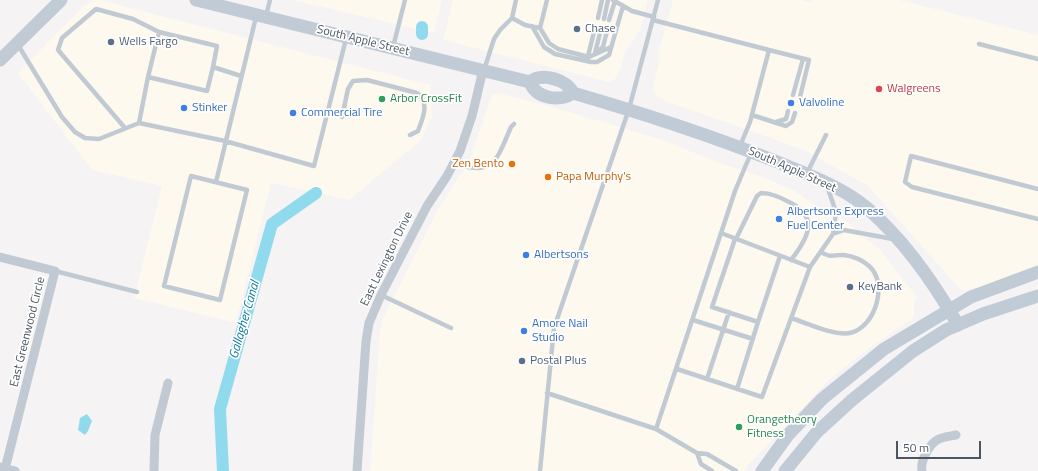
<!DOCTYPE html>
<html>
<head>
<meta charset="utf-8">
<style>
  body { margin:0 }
  #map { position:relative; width:1038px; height:471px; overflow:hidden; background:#f5f3f3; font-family:"Titillium Web",sans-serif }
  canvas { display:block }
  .scale { position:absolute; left:896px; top:441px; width:85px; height:18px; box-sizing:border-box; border:2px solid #4a5661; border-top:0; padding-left:5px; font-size:12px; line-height:14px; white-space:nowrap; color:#4a5661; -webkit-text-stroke:3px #fff; paint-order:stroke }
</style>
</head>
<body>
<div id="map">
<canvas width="1038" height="471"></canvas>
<div class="scale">50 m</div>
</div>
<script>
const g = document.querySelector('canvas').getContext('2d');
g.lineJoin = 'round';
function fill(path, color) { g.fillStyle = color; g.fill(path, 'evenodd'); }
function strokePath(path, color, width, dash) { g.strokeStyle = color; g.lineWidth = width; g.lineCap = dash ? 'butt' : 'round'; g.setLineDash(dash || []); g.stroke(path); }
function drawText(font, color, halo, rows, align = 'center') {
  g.font = font + ' "Titillium Web",sans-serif'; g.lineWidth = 3.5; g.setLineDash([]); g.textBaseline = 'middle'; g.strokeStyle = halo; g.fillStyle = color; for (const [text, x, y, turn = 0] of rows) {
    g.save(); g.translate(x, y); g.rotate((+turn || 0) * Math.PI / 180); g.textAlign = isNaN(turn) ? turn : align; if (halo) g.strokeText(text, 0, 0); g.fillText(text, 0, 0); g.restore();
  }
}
fill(new Path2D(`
  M 93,0 L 99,0 L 430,85 L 432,116 L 421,140 L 349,200 L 271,183 L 236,323 L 134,298 L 162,186 L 92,170 L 18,73 L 84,6 Z
  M 292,0 L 442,0 L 434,33 Z
  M 453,0 L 648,0 L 640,30 L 625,52 L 620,71 L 615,79 L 609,82 L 443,40 Z
  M 673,0 L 801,0 L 812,3 L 813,0 L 899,0 L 1038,35 L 1038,274 L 962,291 L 867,185 L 801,149 L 658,98 L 654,93 L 653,87 L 659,62 L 659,50 Z
  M 498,93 L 549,106 L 663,140 L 719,163 L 760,176 L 793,190 L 823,210 L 840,216 L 880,250 L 917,297 L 914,302 L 914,317 L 852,361 L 826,383 L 748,465 L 745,471 L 370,471 L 380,332 L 383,319 L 439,208 L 470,159 L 491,98 L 494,94 Z`), '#fdf9ef');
fill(new Path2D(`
  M 87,414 L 92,421 L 88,431 L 85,435 L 78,430 L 80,418 Z`), '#90daee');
strokePath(new Path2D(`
  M 422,34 L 422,27
  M 223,471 L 220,409 L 272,224 L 316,193`), '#90daee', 12);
strokePath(new Path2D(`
  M 613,0 L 632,11 L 654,17
  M 266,16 L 270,0
  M 512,18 L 525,25 L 540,28 L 547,0
  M 598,18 L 602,0
  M 604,19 L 608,0
  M 609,20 L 615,1
  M 653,20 L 769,50 L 750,122 L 740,146
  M 532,26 L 544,47 L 555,54 L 591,62 L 597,62 L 609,55 L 623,6
  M 540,28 L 549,43 L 558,49 L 589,57 L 611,47
  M 979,44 L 1038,59
  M 18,45 L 62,117 L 75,132 L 85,138 L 99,139 L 139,123 L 225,141 L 314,166 L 346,39
  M 393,47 L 405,0
  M 769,50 L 809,60 L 800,97
  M 597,52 L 603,47 L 607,31
  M 595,53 L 601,29
  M 588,56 L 595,28
  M 213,67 L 217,46 L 159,32 L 148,77 L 207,91 L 213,67 L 241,76
  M 484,70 L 494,39 L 500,30 L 512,18 L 516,0
  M 793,95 L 803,59
  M 752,115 L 786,126 L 792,122 L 795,113
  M 342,117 L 348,89 L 353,81 L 367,80 L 417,93 C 430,102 423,118 418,131 L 410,135
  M 776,122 L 786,119 L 788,111
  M 139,123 L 148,77
  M 125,128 L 58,50 L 62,38 L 96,9 L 133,19 L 159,32
  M 454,163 C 494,178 497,159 511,127 L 514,124
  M 807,173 L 826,135
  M 191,176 L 247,190 L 220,300 L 164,286 Z
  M 216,182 L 256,17
  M 1038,189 L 911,156 L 905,182 L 912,187 L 1038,219
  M 721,233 L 810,267
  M 833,234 L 844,230 L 893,239
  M 735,239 L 712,307 L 758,322 L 780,256
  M 736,239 L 757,196 L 761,193 C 771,193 779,197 787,201 C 820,216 809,237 791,260
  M 55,271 L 137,292
  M 381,295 L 451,328
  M 791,318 C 807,323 834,336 850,333 C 875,328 889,283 869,266 C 862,260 852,256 844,255 C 834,254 831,259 821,252
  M 693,320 L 753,339
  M 677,369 L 762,397 L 810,267 L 833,234 L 836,212 L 827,186
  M 707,379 L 729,312
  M 737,389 L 758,322
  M 547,393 L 656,429 L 697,453 L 707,454 L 736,471
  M 656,429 L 735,191 L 751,153
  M 697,453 L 701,464 L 712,471
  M 540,471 L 554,328 L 629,109 L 658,0`), '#c1cad2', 4.5);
strokePath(new Path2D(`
  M 0,257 L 55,271 L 5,469
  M 0,467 L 15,471
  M 154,471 L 155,435 L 168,383
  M 357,471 L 366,341 L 369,323 L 381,295 L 427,206 L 447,176 L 460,151 L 472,116 L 483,70
  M 922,471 C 920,461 929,445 937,440 C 942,437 951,436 956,435`), '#c1cad2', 9);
strokePath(new Path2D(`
  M 196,0 L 530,82 C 542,72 568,80 573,93
  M 0,60 L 61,0
  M 530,82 C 536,99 560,102 573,93 C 642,113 709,135 775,161 C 804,173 843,187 867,208 C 905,241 933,281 958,325
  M 762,471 L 788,435 L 822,399 L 884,349 L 971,297 L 1038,272
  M 785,471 L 817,432 L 852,400 L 913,351 L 946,330 L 983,314 L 1038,296`), '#c1cbd6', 13);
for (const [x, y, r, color] of [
  [577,29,4,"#5c6f8a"],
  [111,42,4,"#5c6f8a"],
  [879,89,4,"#e0444e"],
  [382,99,4,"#2e9e5b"],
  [791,103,4,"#3f7fe0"],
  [184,108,4,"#3f7fe0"],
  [293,113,4,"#3f7fe0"],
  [512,164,4,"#e8710a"],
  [548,177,4,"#e8710a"],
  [779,219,4,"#3f7fe0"],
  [526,255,4,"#3f7fe0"],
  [850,287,4,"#5c6f8a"],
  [524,331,4,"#3f7fe0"],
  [522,361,4,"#5c6f8a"],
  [739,427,4,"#2e9e5b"]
]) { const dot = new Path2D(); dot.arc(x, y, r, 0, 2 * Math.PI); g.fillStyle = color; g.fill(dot); strokePath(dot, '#fff', 1.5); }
drawText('12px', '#4e5e75', '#fff', [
  ["Chase",585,29],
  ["Wells Fargo",119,42],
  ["KeyBank",858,287],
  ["Postal Plus",530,361]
], 'left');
drawText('12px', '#4a5661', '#fff', [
  ["South Apple Street",363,41,14],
  ["South Apple Street",792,170,24],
  ["East Lexington Drive",387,259,-64],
  ["East Greenwood Circle",28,332,-76]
]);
drawText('12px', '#be3a42', '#fff', [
  ["Walgreens",887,89]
], 'left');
drawText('12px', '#27864d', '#fff', [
  ["Arbor CrossFit",390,99],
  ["Orangetheory",747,420],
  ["Fitness",747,434]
], 'left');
drawText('12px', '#366cbe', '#fff', [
  ["Valvoline",799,103],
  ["Stinker",192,108],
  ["Commercial Tire",301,113],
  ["Albertsons Express",787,212],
  ["Fuel Center",787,226],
  ["Albertsons",534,255],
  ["Amore Nail",532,324],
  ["Studio",532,338]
], 'left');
drawText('12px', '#c56008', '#fff', [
  ["Zen Bento",504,164],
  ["Papa Murphy's",556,177,"left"]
], 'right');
drawText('italic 13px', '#0c7c9b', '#fff', [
  ["Gallagher Canal",245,320,-74]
]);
</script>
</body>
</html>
